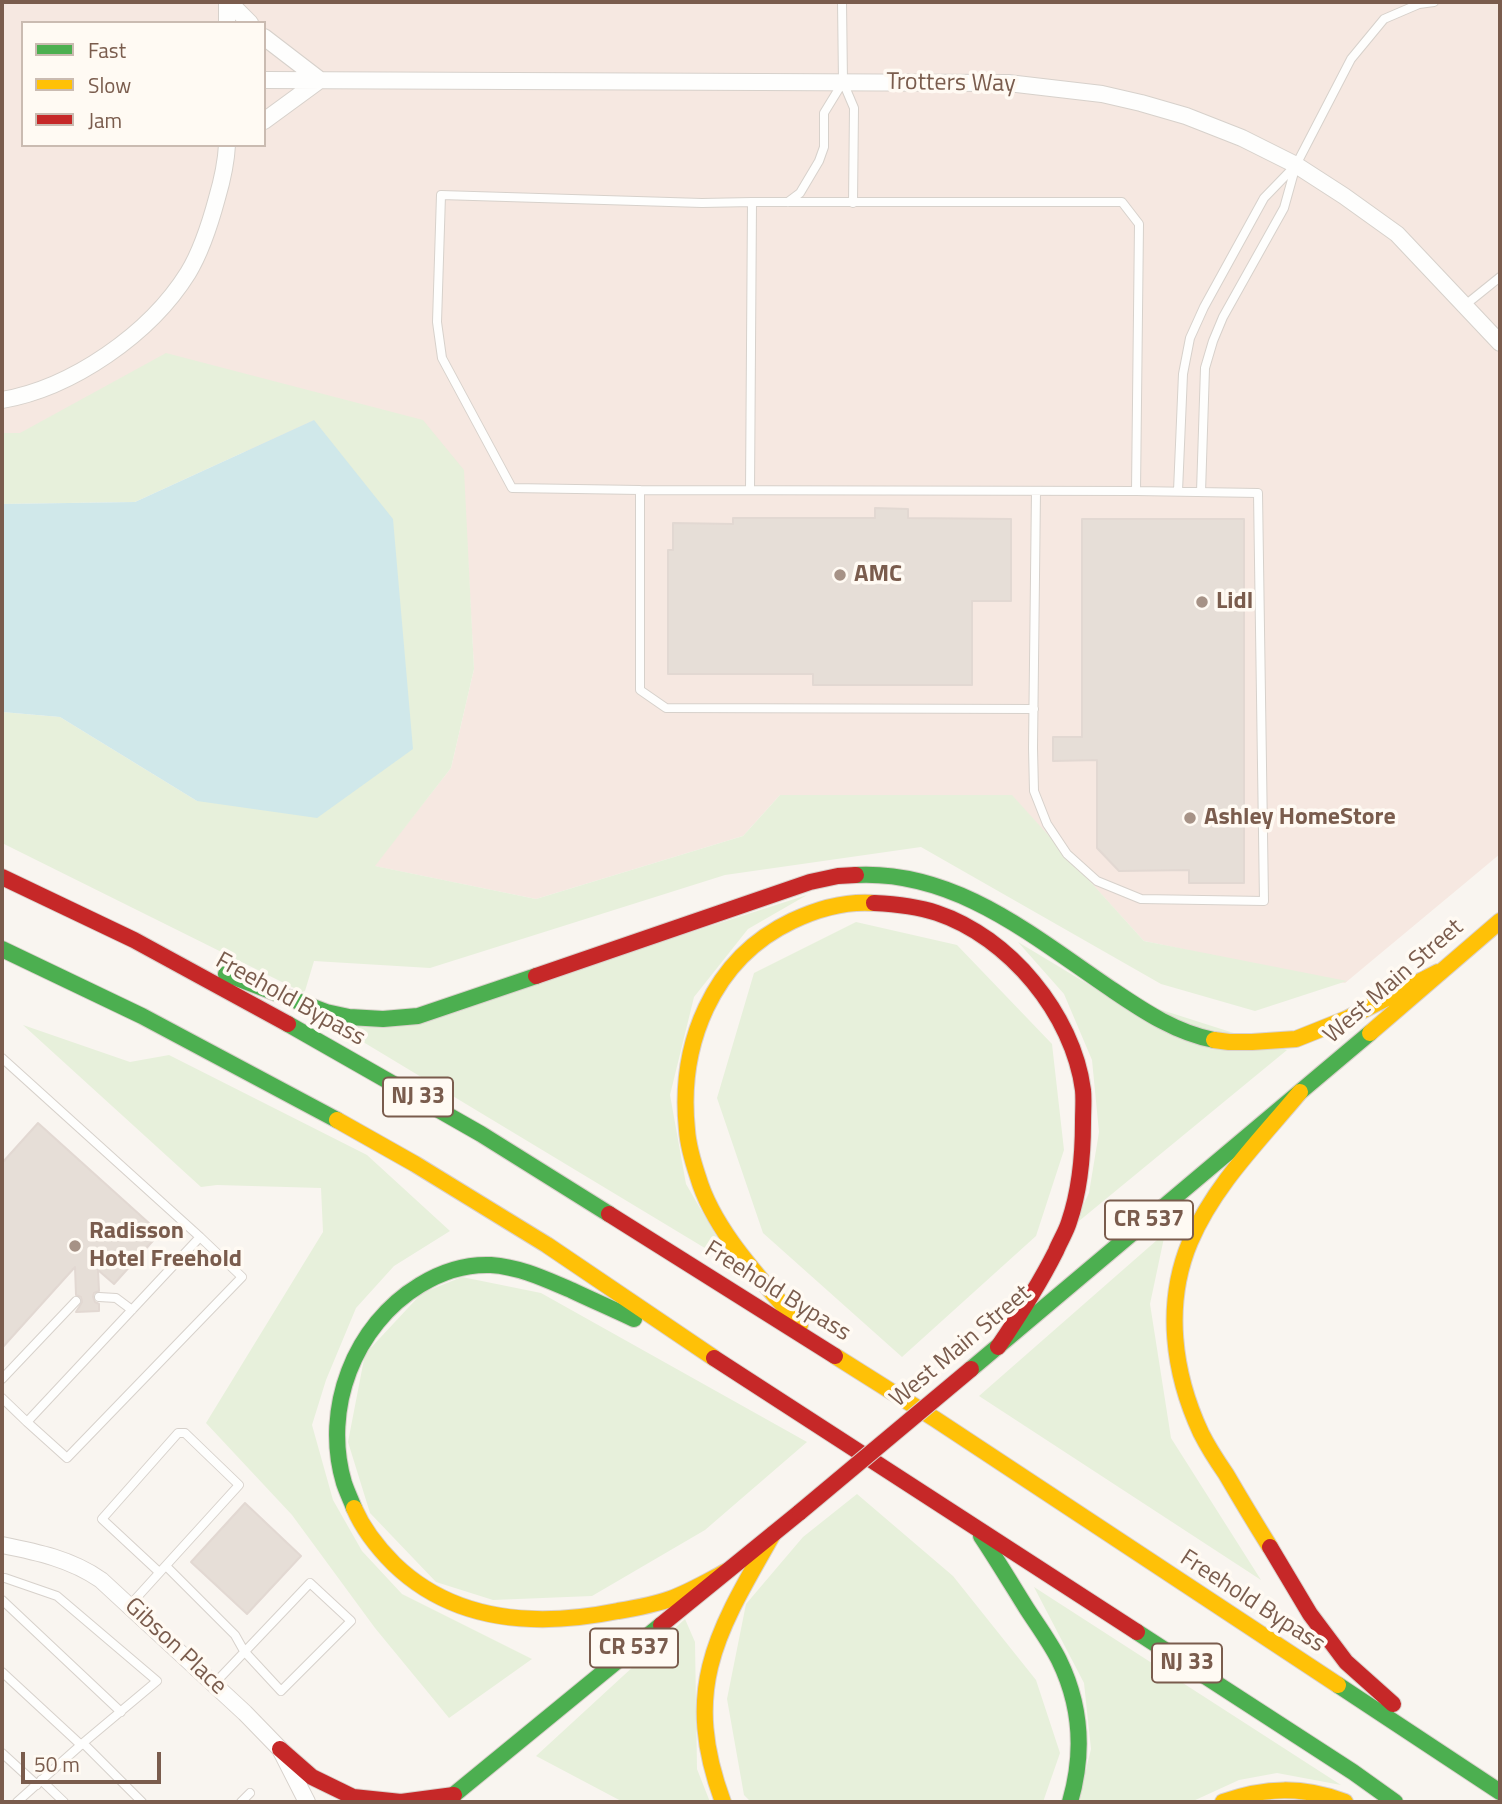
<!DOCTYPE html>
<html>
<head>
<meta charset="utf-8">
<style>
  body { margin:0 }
  #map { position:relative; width:1502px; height:1804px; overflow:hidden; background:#f9f5f0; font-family:"Titillium Web",sans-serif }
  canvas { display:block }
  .frame { position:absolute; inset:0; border:4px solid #7a5c4d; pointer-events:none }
  .legend { position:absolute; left:21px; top:21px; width:245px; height:126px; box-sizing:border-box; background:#fffaf3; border:2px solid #cabbb1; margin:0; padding:9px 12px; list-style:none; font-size:21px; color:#7a5c4d }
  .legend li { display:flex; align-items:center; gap:14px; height:35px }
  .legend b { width:35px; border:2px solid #cabbb1 }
  .scale { position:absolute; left:21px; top:1752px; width:140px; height:32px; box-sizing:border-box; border:4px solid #7a5c4d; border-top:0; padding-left:9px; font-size:21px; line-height:24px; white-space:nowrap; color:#7a5c4d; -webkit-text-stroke:5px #fffaf3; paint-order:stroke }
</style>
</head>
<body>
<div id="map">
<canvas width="1502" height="1804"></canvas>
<div class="frame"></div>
<ul class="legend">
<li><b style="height:9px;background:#4caf50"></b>Fast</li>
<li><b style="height:9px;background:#ffc107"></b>Slow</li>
<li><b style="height:9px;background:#c62828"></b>Jam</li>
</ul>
<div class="scale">50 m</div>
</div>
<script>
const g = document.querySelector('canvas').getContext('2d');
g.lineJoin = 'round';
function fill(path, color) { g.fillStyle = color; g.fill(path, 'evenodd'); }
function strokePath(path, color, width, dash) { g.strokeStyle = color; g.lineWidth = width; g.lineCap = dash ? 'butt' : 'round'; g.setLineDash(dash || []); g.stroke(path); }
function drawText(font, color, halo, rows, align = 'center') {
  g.font = font + ' "Titillium Web",sans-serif'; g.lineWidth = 7; g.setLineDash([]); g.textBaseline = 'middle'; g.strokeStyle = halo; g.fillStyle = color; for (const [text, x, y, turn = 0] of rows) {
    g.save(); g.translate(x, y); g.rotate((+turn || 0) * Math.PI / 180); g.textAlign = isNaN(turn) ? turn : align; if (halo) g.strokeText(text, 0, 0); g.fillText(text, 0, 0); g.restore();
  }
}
fill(new Path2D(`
  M 2,2 L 1500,2 L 1500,854 L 1345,983 L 1144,941 L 1011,795 L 780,795 L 743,836 L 536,899 L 374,866 L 451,768 L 474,669 L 463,470 L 20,433 L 2,433 ZM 23,23 L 264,23 L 264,145 L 23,145 Z`), '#f6e8e1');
fill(new Path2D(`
  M 166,353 L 423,420 L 464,470 L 474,669 L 451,768 L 375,866 L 536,899 L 743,836 L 780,795 L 1012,795 L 1144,941 L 1347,981 L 1255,1011 L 1161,984 L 921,847 L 725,875 L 430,968 L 314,961 L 305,991 L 302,992 L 2,843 L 2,712 L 60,717 L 197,801 L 314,420 L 135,502 L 2,504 L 2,433 L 20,433 Z
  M 807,895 L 748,929 L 694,997 L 670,1095 L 686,1184 L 733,1265 L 330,1022 L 396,1027 Z
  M 856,922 L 957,945 L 1052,1044 L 1064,1150 L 1036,1236 L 902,1357 L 763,1233 L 717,1098 L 754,973 Z
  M 1018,942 L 1096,989 L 1287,1050 L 1073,1226 L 1089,1193 L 1099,1132 L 1092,1060 L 1064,994 Z
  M 23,1025 L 130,1062 L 169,1055 L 367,1155 L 450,1231 L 394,1266 L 356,1308 L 326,1380 L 312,1425 L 333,1500 L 362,1551 L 402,1594 L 532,1659 L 449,1718 L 375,1628 L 292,1515 L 206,1423 L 323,1232 L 321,1188 L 217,1185 L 201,1187 Z
  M 1165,1233 L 1150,1304 L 1171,1438 L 1261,1580 L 979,1396 Z
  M 462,1277 L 541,1293 L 807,1442 L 705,1530 L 592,1596 L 493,1600 L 436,1582 L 370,1513 L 348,1442 L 365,1354 L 422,1293 Z
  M 857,1494 L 953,1576 L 1036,1680 L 1060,1753 L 1043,1802 L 751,1802 L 744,1795 L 727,1699 L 746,1604 L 803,1537 Z
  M 1034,1587 L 1341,1785 L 1277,1773 L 1239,1780 L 1191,1802 L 1078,1802 L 1091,1749 L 1084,1683 Z
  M 685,1619 L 695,1642 L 697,1769 L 710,1802 L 623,1802 L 536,1756 Z`), '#e7f0db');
fill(new Path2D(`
  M 314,420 L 393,519 L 413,749 L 317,818 L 197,801 L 60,717 L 2,712 L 2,504 L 135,502 Z`), '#d0e8ea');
const building = new Path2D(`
  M 875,508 L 908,509 L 908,518 L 1011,519 L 1011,601 L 972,601 L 972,685 L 813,685 L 813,674 L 668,674 L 668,550 L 673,550 L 673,523 L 733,524 L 733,518 L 875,518 Z
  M 1082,519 L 1244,519 L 1244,883 L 1189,883 L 1189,870 L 1119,871 L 1097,848 L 1097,760 L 1053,761 L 1053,737 L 1082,737 Z
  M 38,1123 L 160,1233 L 114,1284 L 98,1270 L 99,1291 L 94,1293 L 93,1297 L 95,1302 L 99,1304 L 99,1311 L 76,1312 L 82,1302 L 81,1297 L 76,1295 L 75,1267 L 2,1348 L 2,1163 Z
  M 245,1503 L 301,1556 L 247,1614 L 191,1562 Z`);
fill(building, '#e6ded7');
strokePath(building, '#e2d8d2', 2);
const lane = new Path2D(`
  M 842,2 L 843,82 L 854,108 L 853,203
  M 788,202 L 800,193 L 819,161 L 824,147 L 824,113 L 843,82
  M 1464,306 L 1500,277
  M 640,490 L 512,488 L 442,358 L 437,322 L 441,195 L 702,203 L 752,202
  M 750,490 L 752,202 L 1122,202 L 1139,224 L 1136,491
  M 1178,491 L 1183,374 L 1190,338 L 1204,307 L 1264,198 L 1294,167
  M 1201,492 L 1205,368 L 1213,341 L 1223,317 L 1284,208 L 1296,165 L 1351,59 L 1384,19 L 1419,4 L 1434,2
  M 1034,709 L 666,708 L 640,690 L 640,490 L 1136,491 L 1258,493 L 1264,901 L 1141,899 L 1097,881 L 1067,854 L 1047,824 L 1034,791 L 1033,748 L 1036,491
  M 2,1058 L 200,1237 L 27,1422 L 2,1398
  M 99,1297 L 116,1298 L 132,1310
  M 2,1379 L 76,1301
  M 27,1422 L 67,1458 L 242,1277 L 200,1237
  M 166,1566 L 235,1635 L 244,1651 L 281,1691 L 351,1621 L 310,1583 L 214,1684
  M 2,1578 L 5,1578 L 57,1596 L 157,1681 L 83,1743 L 142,1802
  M 2,1600 L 121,1712
  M 130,1605 L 239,1485 L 185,1433 L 178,1433 L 102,1519 L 159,1572
  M 2,1672 L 81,1745
  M 2,1753 L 37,1785
  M 41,1780 L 64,1802
  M 17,1802 L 83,1743
  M 241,1802 L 250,1793`);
const street = new Path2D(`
  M 227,2 L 227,23
  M 229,2 L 250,23
  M 264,37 L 320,80 L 264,121
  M 264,80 L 1008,83 L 1102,94 L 1141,103 L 1186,116 L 1242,138 L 1296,165 L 1344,196 L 1397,234 L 1500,343
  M 2,400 C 72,388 150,334 188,273 C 202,250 210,224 217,198 C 222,181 226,163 227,145
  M 2,1545 C 37,1552 71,1559 101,1580 L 245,1713 L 280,1749 L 307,1802`);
const fast = new Path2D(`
  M 856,875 C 957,870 1035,938 1114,991 C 1145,1012 1177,1033 1214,1040
  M 2,949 L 142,1016 L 337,1120
  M 226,974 L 326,1012 L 349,1017 L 383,1019 L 418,1016 L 536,976
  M 288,1024 L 481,1134 L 609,1214
  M 971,1369 L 1370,1033
  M 354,1508 C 351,1500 347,1492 344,1483 C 322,1409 354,1325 420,1285 C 441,1272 466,1264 491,1265 C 520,1267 545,1279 571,1290 C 592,1300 613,1309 634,1319
  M 981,1536 C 997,1560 1012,1585 1027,1609 C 1038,1626 1050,1642 1059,1660 C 1081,1705 1084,1754 1070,1802
  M 1137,1632 L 1353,1772 L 1395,1802
  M 1338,1685 L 1500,1792
  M 445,1802 L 661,1625`);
const slow = new Path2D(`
  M 1370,1033 L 1500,921
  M 1214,1040 L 1229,1042 L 1252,1042 L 1296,1039 L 1346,1019 L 1438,972
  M 337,1120 L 415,1164 L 547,1245 L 714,1358
  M 800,1325 C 764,1282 714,1232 698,1177 C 693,1162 688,1145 687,1130 C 678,1045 712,959 792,921 C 817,909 846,901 874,903
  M 835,1356 L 935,1419 L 1338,1685
  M 354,1508 C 363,1529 378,1548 394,1564 C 455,1623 539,1627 618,1611 C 636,1608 653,1605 670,1599 C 690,1592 708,1581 727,1571
  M 1270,1547 C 1255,1523 1240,1498 1226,1474 C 1217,1461 1208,1447 1201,1433 C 1173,1373 1164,1304 1190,1242 C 1214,1185 1261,1139 1300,1092
  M 723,1802 C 681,1688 717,1632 773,1534
  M 1223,1802 C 1265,1787 1303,1786 1345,1802`);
const jam = new Path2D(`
  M 2,877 L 134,940 L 288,1024
  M 874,903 C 896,904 916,906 937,913 C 1009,937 1073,1014 1083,1090 C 1084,1100 1083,1111 1083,1122 C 1083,1155 1080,1190 1069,1222 C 1066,1232 1060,1241 1056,1251 C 1039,1285 1019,1316 998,1347
  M 536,976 L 810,882 L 838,876 L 856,875
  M 609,1214 L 835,1356
  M 714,1358 L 1137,1632
  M 1270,1547 L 1310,1614 L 1346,1662 L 1393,1704
  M 661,1625 L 800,1512
  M 280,1749 L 312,1777 L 353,1797 L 401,1802 L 454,1795`);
strokePath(lane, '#d7d1cb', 10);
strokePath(street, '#d7d1cb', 18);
strokePath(fast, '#dad1cc', 18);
strokePath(slow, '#dad1cc', 18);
strokePath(jam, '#dad1cc', 18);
strokePath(lane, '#fefefd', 8);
strokePath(street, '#fefefd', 16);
strokePath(fast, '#4caf50', 16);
strokePath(slow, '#ffc107', 16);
strokePath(jam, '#c62828', 16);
const jamBridge = new Path2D(`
  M 800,1512 L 971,1369`);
strokePath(jamBridge, '#dad1cc', 18, []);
strokePath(jamBridge, '#c62828', 16);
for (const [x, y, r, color] of [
  [840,575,7,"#a69286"],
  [1202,602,7,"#a69286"],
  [1190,818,7,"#a69286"],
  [75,1246,7,"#a69286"]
]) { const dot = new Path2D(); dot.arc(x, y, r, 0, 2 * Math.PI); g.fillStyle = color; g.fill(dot); strokePath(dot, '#fffaf3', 2.5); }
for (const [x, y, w] of [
  [418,1097,70],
  [1149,1220,88],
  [634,1648,88],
  [1187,1663,70]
]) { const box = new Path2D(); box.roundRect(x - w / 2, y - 19.5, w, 39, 5); g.fillStyle = '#fffaf3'; g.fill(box); strokePath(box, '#7a5c4d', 2); }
drawText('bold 23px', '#7a5c4d', null, [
  ["NJ 33",418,1097],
  ["CR 537",1149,1220],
  ["CR 537",634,1648],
  ["NJ 33",1187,1663]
]);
drawText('24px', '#7a5c4d', '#fffaf3', [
  ["Trotters Way",951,84,1],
  ["West Main Street",1394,982,-41],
  ["Freehold Bypass",290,1000,29],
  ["Freehold Bypass",777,1292,32],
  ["West Main Street",961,1347,-40],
  ["Freehold Bypass",1252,1602,33],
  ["Gibson Place",175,1647,43]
]);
drawText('bold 24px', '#7a5c4d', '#fffaf3', [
  ["AMC",854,575],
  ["Lidl",1216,602],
  ["Ashley HomeStore",1204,818],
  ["Radisson",89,1232],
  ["Hotel Freehold",89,1260]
], 'left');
</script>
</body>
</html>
